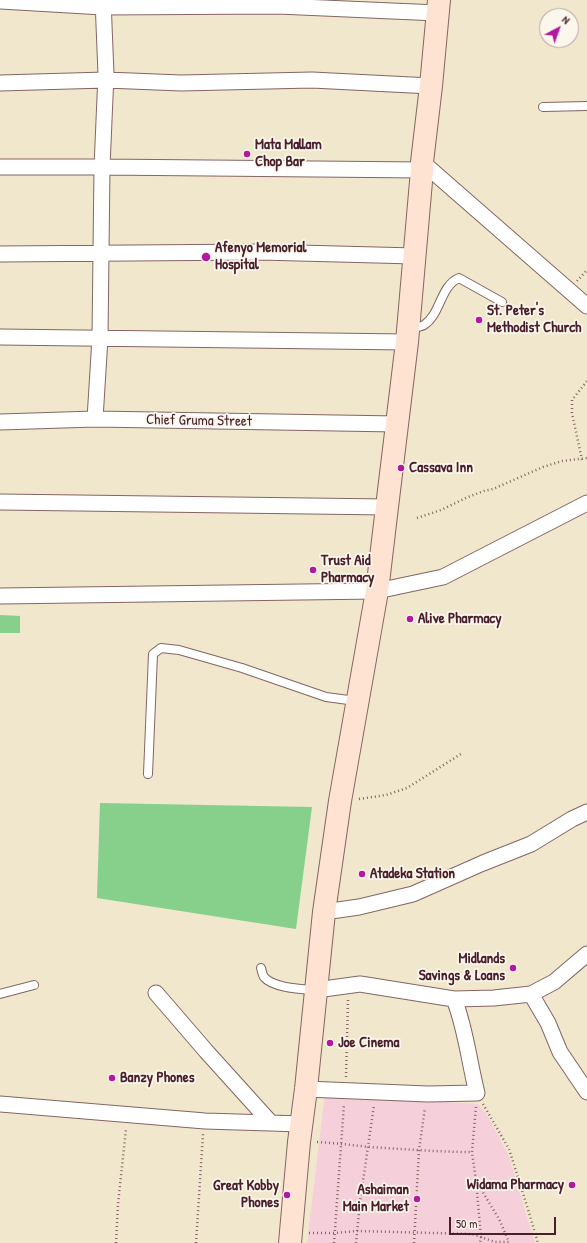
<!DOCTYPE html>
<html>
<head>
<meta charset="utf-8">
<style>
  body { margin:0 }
  #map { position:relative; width:587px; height:1243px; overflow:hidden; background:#f0e7cc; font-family:"Patrick Hand",sans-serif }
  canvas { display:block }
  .north { position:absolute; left:539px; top:8px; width:40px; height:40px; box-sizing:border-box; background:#fbf7ec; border:1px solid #b4a19f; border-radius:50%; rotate:41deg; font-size:11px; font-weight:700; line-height:16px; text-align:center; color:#4a1f2b }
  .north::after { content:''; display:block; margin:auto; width:14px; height:18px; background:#b5179e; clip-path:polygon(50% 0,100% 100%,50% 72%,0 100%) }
  .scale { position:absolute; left:449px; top:1217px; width:107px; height:18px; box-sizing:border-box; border:2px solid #4a1f2b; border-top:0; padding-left:5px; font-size:12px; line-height:14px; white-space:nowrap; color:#4a1f2b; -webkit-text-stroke:3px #fbf7ec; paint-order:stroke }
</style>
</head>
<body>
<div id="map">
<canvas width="587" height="1243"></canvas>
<div class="north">N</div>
<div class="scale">50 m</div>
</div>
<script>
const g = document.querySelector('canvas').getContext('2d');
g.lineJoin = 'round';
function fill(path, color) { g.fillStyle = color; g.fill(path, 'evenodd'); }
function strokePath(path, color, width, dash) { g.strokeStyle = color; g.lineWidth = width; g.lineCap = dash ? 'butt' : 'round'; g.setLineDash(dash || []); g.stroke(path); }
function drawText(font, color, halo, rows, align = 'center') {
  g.font = font + ' "Patrick Hand",sans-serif'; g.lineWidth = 3.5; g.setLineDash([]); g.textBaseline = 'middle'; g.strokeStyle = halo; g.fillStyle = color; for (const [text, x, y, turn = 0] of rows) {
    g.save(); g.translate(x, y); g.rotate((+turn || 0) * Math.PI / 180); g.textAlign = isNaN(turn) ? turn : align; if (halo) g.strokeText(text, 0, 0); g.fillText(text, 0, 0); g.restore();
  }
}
fill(new Path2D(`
  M 325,1094 L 478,1104 L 487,1115 L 508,1154 L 535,1243 L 307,1243 Z`), '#f5cfd9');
fill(new Path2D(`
  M 0,615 L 20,616 L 20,633 L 0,633 Z
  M 100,803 L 312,807 L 296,929 L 97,898 Z`), '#87d08b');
const service = new Path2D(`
  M 543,107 L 587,106
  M 409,329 C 413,328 420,327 424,325 C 441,314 440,286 459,278 L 502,302
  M 148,774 L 153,654 L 161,648 L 179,650 L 242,668 L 326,697 L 356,701
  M 261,968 C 262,971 262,974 264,977 C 273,988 301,989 315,990
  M 0,994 L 34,985`);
const minor = new Path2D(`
  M 0,1 L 103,7 L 278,6 L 438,13
  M 0,83 L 106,80 L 181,83 L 312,80 L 431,86
  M 422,162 L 587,306
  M 0,167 L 102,167 L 422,170
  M 0,254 L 260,252 L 415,256
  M 0,337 L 407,342
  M 95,419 L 100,338 L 102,167 L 106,74 L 103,0
  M 0,422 L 95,419 L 397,424
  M 0,502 L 387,507
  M 0,596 L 377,591 L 443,577 L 587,503
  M 324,912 L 359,907 L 413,894 L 483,863 L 531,844 L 572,819 L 587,812
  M 316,990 L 360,984 L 454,999 L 494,998 L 531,994 L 554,982 L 587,954
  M 156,993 L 206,1051 L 271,1123
  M 531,994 L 548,1023 L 560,1052 L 587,1092
  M 306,1089 L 428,1094 L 477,1093 C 469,1062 466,1029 454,999
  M 0,1104 L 205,1121 L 302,1124`);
const secondary = new Path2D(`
  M 290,1243 L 299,1142 L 306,1089 L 324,912 L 340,801 L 377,591 L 387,507 L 407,342 L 422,170 L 422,162 L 431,86 L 439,0`);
strokePath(service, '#846563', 10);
strokePath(minor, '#846563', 17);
strokePath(secondary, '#846563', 24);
strokePath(new Path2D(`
  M 577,281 L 587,270
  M 582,460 L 572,413 L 572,400 L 587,381
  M 417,518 L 441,510 L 468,497 L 484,491 L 493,489 L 543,467 L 562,461 L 587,458
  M 359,799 L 386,795 L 407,788 L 461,754
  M 346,1077 L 348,1000
  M 483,1104 L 509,1149 L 527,1206 L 538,1243
  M 476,1107 L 472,1152 L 476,1181 L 499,1219 L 509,1242
  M 317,1142 C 335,1143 352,1145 370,1147 C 404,1149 438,1152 472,1152
  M 476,1181 L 481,1237 L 480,1243
  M 309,1233 L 335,1233 L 357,1231 L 472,1234 L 495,1242 L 509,1242
  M 116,1243 L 118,1204 L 126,1129
  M 196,1243 L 203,1134
  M 334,1243 L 344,1104
  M 356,1243 L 360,1202 L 374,1105
  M 414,1243 L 419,1150 L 425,1108`), '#846563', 2.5, [1, 3]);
strokePath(service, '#fff', 8);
strokePath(minor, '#fff', 15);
strokePath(secondary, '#fee3d2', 22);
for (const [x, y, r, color] of [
  [247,154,4,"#b5179e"],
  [206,257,5,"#b5179e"],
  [479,320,4,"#b5179e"],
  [401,468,4,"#b5179e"],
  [313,570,4,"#b5179e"],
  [410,619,4,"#b5179e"],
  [362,874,4,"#b5179e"],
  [513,968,4,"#b5179e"],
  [330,1043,4,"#b5179e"],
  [112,1078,4,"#b5179e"],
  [572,1185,4,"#b5179e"],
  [287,1195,4,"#b5179e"],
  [417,1199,4,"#b5179e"]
]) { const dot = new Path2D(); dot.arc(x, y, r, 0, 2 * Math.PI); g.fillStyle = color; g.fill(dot); strokePath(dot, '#fbf7ec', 1.5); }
drawText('bold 15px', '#4a1f2b', '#fbf7ec', [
  ["Mata Mallam",255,145],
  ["Chop Bar",255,162],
  ["Afenyo Memorial",215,248],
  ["Hospital",215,265],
  ["St. Peter's",487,311],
  ["Methodist Church",487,328],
  ["Cassava Inn",409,468],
  ["Trust Aid",321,561],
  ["Pharmacy",321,578],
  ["Alive Pharmacy",418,619],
  ["Atadeka Station",370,874],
  ["Midlands",505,959,"right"],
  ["Savings & Loans",505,976,"right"],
  ["Joe Cinema",338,1043],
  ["Banzy Phones",120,1078],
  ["Widama Pharmacy",564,1185,"right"],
  ["Great Kobby",279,1186,"right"],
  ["Phones",279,1203,"right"],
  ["Ashaiman",409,1190,"right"],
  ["Main Market",409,1207,"right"]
], 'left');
drawText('15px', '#4a1f2b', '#fbf7ec', [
  ["Chief Gruma Street",199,421,1]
]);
</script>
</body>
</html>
